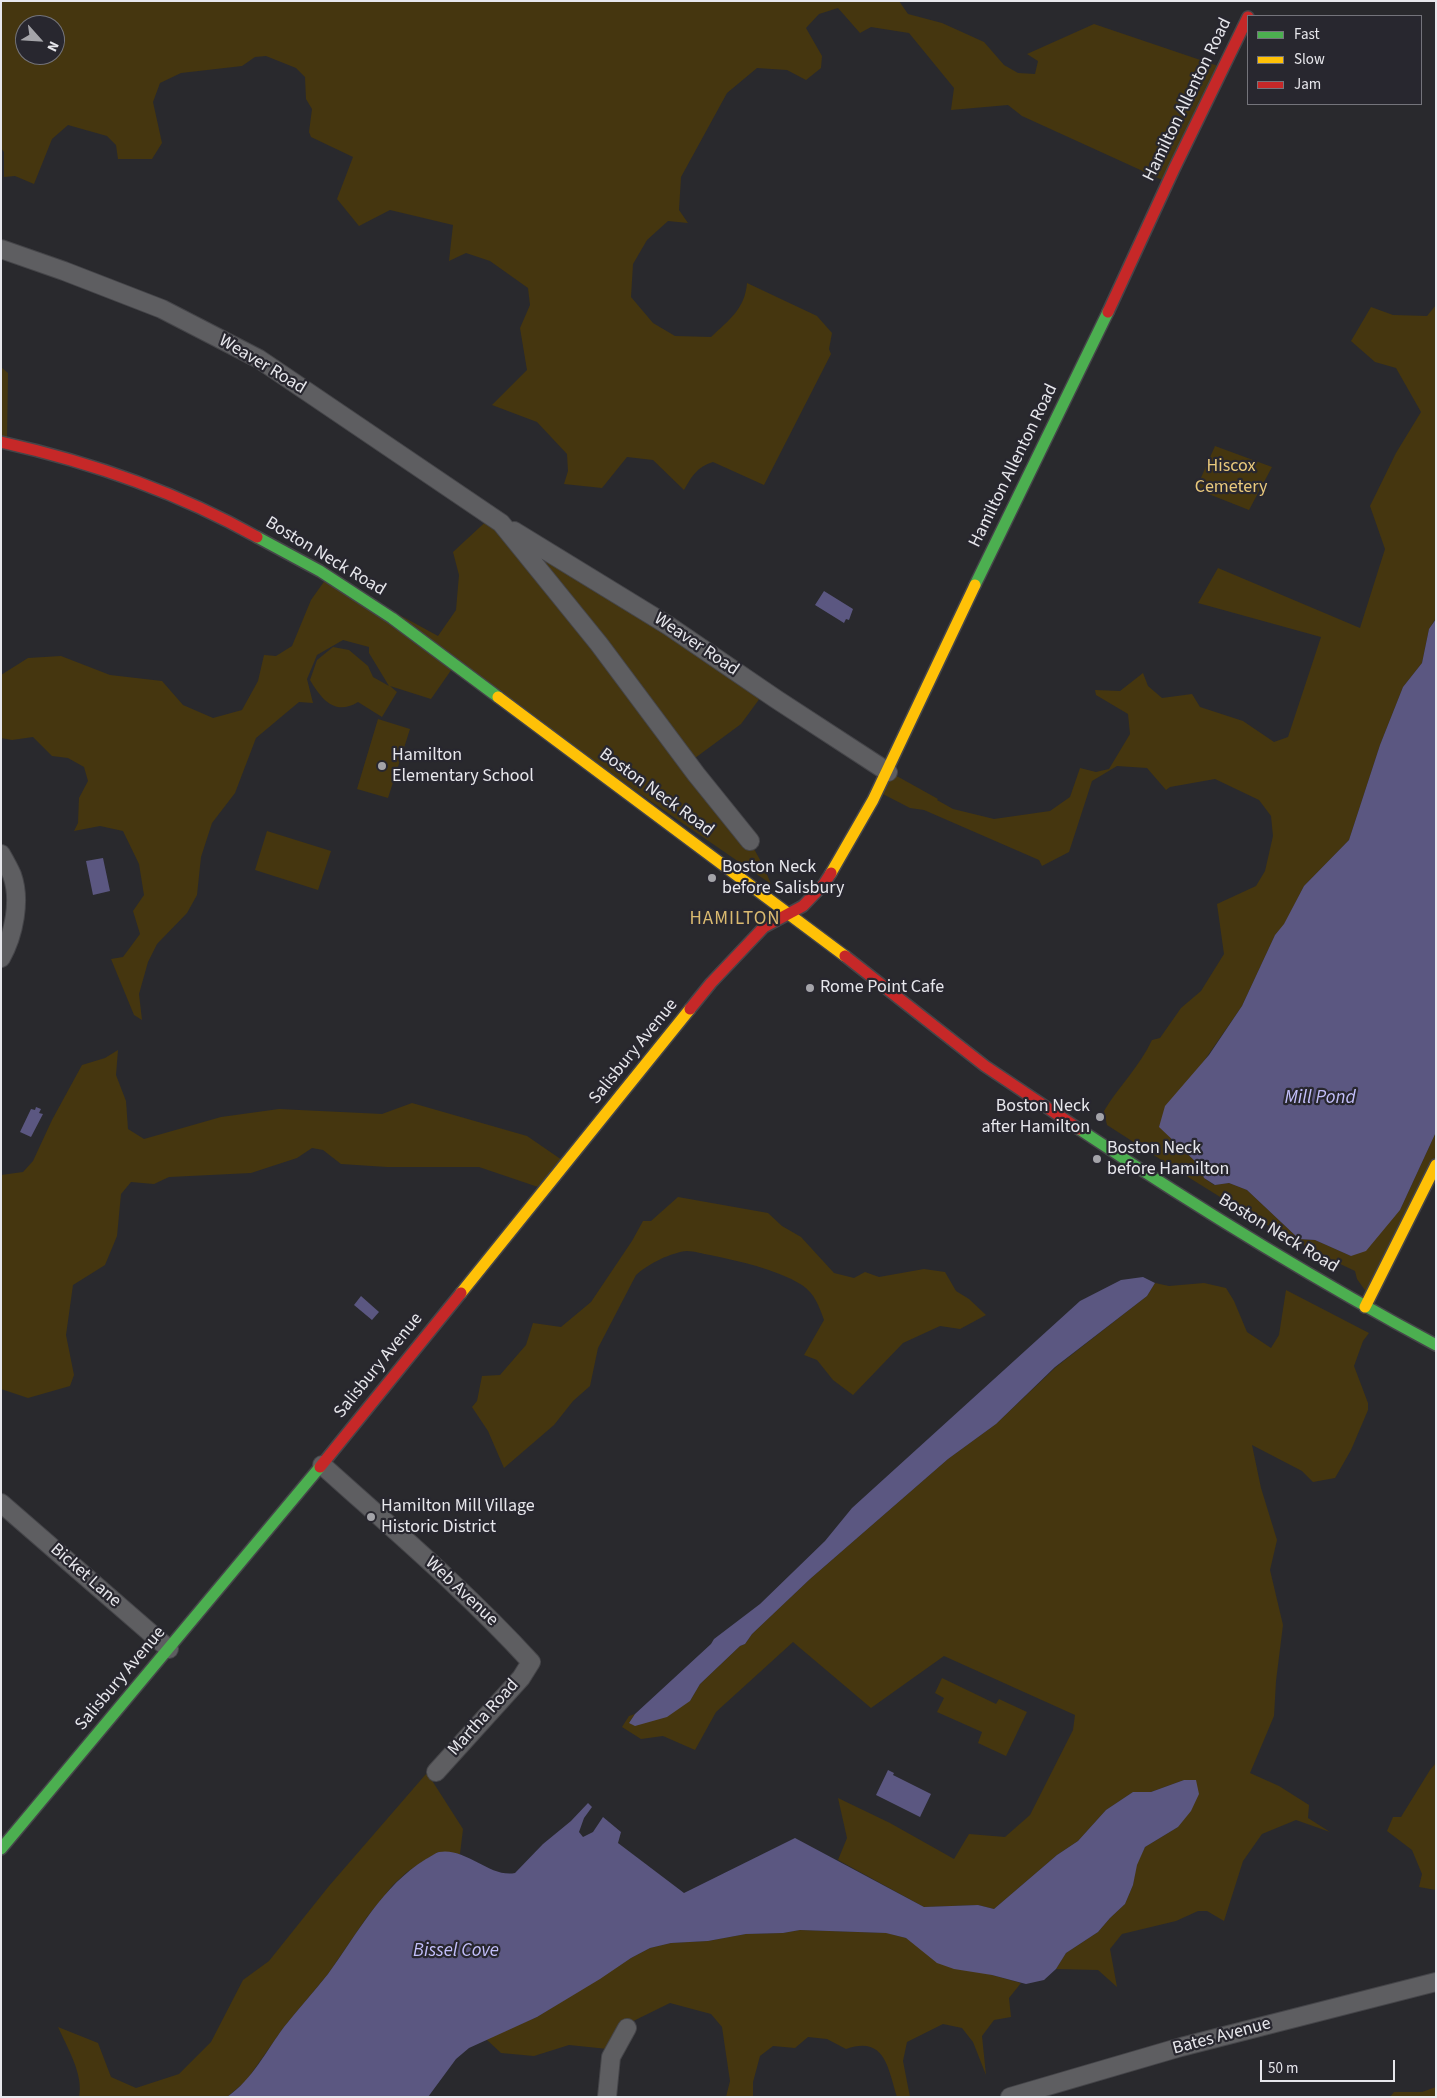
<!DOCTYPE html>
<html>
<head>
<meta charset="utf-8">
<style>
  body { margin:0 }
  #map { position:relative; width:1437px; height:2098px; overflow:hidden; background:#29292d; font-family:"Source Sans 3",sans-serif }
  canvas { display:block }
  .frame { position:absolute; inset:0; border:2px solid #e7e7ec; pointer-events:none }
  .legend { position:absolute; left:1247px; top:15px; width:175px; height:90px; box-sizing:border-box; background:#28272f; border:1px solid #74747b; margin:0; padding:6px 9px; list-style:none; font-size:15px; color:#e7e7ec }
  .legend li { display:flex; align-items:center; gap:10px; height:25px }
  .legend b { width:25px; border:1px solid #74747b }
  .north { position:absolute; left:15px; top:15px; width:50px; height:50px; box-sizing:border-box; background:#28272f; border:1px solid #74747b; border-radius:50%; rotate:116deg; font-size:14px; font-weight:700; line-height:20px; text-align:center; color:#e7e7ec }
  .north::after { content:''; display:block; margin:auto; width:18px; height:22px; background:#a4a4a9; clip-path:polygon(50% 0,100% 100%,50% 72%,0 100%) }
  .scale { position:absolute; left:1260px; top:2060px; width:135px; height:22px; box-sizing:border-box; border:2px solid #e7e7ec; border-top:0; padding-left:6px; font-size:15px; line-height:18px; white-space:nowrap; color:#e7e7ec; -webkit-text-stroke:4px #28272f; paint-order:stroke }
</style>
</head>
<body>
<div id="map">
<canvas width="1437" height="2098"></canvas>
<div class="frame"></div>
<ul class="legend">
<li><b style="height:6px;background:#4caf50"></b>Fast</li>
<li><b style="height:6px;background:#ffc107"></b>Slow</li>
<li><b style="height:6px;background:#c62828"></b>Jam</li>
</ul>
<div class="north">N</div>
<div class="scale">50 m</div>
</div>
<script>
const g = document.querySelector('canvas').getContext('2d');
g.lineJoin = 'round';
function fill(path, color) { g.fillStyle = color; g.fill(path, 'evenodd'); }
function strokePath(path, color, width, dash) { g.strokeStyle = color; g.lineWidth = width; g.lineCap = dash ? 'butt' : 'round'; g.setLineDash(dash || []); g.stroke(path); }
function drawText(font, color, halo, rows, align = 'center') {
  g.font = font + ' "Source Sans 3",sans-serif'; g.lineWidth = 4.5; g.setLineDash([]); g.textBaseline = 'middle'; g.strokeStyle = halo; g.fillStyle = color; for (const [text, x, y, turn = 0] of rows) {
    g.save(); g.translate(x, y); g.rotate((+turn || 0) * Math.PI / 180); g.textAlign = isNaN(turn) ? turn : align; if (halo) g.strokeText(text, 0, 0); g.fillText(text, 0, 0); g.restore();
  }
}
fill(new Path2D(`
  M 1,1 L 899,1 L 908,14 L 942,23 L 984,42 L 1004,65 L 1018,73 L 1035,74 L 1038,61 L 1027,54 L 1094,24 L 1224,68 L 1169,183 L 1022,116 L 1008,105 L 951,110 L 954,88 L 909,33 L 871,27 L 860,33 L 838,8 L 819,14 L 806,28 L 822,56 L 821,68 L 806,80 L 787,70 L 757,68 L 727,93 L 681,177 L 679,210 L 688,223 L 668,221 L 647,240 L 633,264 L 631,297 L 653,323 L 675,336 L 711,337 C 729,320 745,309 747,283 L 817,316 L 832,333 L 829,349 L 831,354 L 764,485 L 713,462 C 697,467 692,476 684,490 L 653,460 L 627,457 L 602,488 L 564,484 L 568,471 L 567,454 L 537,422 L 492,405 L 527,370 L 520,328 L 530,305 L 528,288 L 490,261 L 466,253 L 449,261 L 453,225 L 390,210 L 359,226 L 337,199 L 353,157 L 311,137 L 309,132 L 312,109 L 306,99 L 305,77 L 296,68 L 266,56 L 255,57 L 242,66 L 181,73 L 160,83 L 153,102 L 162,143 L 152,159 L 118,159 L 116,145 L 107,136 L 68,125 L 52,139 L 34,184 L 15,176 L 4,177 L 4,152 L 1,148 ZM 25,25 L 55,25 L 55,55 L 25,55 Z
  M 1436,305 L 1436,618 L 1429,629 L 1422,663 L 1403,687 L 1380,745 L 1349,840 L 1304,886 L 1284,925 L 1275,935 L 1242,1006 L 1159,1126 L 1198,1164 L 1204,1178 L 1214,1185 L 1229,1183 L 1247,1190 L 1299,1239 L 1315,1240 L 1351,1256 L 1400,1210 L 1436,1132 L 1436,1169 L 1367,1293 L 1357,1279 L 1355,1271 C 1268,1230 1188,1177 1107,1125 L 1104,1111 C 1119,1086 1140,1066 1152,1040 L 1160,1038 L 1181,1008 L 1201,991 L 1224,954 L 1217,904 L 1256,886 L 1265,871 L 1273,836 L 1271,816 L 1259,800 L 1215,779 L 1170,787 L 1166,790 L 1147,768 L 1117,766 L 1092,781 L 1069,852 L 1042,866 L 1039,860 L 924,810 L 910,808 L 877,791 L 886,770 L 938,799 L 937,800 L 953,809 L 994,819 L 1050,811 L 1070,797 L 1080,768 L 1096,772 L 1109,769 L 1130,734 L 1128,714 L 1096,695 L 1095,690 L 1120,691 L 1143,673 L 1148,686 L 1162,698 L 1192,694 L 1200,707 L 1243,721 L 1274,742 L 1288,737 L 1321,637 L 1198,603 L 1218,568 L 1360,628 L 1385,549 L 1370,506 L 1396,453 L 1421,412 L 1396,368 L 1375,362 L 1351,341 L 1371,307 L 1393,315 L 1427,316 Z
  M 1,367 L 8,373 L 7,439 L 1,439 Z
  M 1215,446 L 1272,467 L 1249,510 L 1196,489 Z
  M 493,515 L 763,694 L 741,724 L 691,761 C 720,800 754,839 771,884 L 454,666 L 431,699 L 390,686 L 397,692 L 382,717 L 358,702 C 335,716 322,700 310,680 L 317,660 L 333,647 L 349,650 L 368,666 L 373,677 L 389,686 L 369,653 L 369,647 L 343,640 L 317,655 L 307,679 L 313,703 L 299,702 L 256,738 L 235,793 L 212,823 L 201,857 L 197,895 L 187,913 L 157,944 L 148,962 L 139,994 L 142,1020 L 134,1015 L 111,959 L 123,957 L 140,934 L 133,911 L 144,895 L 139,864 L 123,831 L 100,826 L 74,831 L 78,823 L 79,798 L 88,781 L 84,767 L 68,758 L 52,756 L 33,737 L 12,740 L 1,738 L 1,675 L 28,658 L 61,656 L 110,675 L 162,681 L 183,705 L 213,718 L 242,710 L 258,681 L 264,655 L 276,656 L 292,646 L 311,600 L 328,576 L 438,636 L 456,610 L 459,575 L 453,552 Z
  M 378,719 L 410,729 L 388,798 L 357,789 Z
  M 267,831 L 331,851 L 318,890 L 255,870 Z
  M 118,1050 L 116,1075 L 126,1101 L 128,1129 L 144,1139 L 221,1117 L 279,1109 L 382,1114 L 412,1103 L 527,1136 L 562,1160 L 538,1187 L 479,1167 L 387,1167 L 341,1164 L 323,1150 L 312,1148 L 297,1158 L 251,1173 L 169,1177 L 154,1184 L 131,1182 L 121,1194 L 117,1236 L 105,1265 L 73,1285 L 66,1335 L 74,1375 L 70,1386 L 28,1398 L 1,1389 L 1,1175 L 23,1172 L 33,1161 L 52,1120 L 82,1065 L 105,1058 Z
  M 678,1197 L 768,1213 L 782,1226 L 801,1237 L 834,1273 L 854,1278 L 865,1272 L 879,1277 L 924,1269 L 945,1272 L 956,1291 L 969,1299 L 986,1315 L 960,1329 L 940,1326 L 903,1343 L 853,1395 L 833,1380 L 817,1360 L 804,1355 L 824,1320 C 819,1306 815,1294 802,1285 C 774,1268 741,1262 710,1255 C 703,1254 695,1251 687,1251 C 672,1252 648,1264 636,1275 L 598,1348 L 590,1386 L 573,1401 L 554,1425 L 504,1468 L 488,1431 L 472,1407 L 477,1401 L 482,1376 L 500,1375 L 526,1345 L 533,1323 L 561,1327 L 591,1302 L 632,1241 L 643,1221 L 651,1221 Z
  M 1155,1283 L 1169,1286 L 1204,1283 L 1226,1288 L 1234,1301 L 1247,1332 L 1271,1348 L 1279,1335 L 1286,1290 L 1369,1333 L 1363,1341 L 1354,1366 L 1368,1403 L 1368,1410 L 1351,1450 L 1335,1478 L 1313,1482 L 1302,1471 L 1252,1445 L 1261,1488 L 1277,1540 L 1270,1570 L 1283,1625 L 1276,1681 L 1274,1716 L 1250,1773 L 1279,1786 L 1309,1805 L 1308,1818 L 1330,1832 L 1296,1820 L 1262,1834 L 1243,1861 L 1224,1921 L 1207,1911 L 1198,1911 L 1176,1921 L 1122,1934 L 1110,1949 L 1117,1987 L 1098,1970 L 1056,1969 L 1066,1953 L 1098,1932 L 1110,1918 L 1125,1904 L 1133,1885 L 1136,1865 L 1145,1847 L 1178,1827 L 1184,1780 L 1151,1792 L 1133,1792 L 1106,1810 L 1078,1841 L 1057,1855 L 994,1909 L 978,1905 L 924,1907 L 838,1860 L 847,1838 L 838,1798 L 890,1823 L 954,1859 L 969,1834 L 1005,1837 L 1030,1815 L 1073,1730 L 1075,1715 L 944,1656 L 871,1708 L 793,1642 L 716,1712 L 695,1750 L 663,1736 L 641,1739 L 622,1727 L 629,1716 L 635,1714 L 629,1723 L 690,1701 L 700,1684 L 740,1646 L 745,1644 L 752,1634 L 810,1579 L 948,1459 L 996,1424 L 1056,1367 L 1147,1296 Z
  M 942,1678 L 996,1704 L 999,1699 L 1027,1712 L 1006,1756 L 978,1743 L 982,1732 L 937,1712 L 944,1698 L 935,1693 Z
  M 1436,1763 L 1436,1890 L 1419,1887 L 1422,1874 L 1412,1850 L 1387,1831 L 1393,1817 L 1401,1817 L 1430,1770 Z
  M 426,1774 L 431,1779 L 463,1829 L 460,1854 L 438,1852 L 407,1872 L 393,1885 L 367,1917 L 328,1974 L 284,2027 L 246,2081 L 227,2097 L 79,2097 C 84,2075 67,2047 58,2027 L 98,2043 L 111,2077 L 136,2088 L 179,2074 L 211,2042 L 243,1980 L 269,1961 L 329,1886 Z
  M 800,1930 L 887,1933 L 906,1938 L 921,1949 L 992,1975 L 1021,1983 L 1009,1998 L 1011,2017 L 994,2020 L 982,2036 L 986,2075 L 973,2042 L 962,2028 L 943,2024 L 907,2042 L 903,2061 L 910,2097 L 897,2097 C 888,2068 885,2035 846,2049 L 827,2039 L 808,2037 L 795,2048 L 773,2046 L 760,2056 L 753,2082 L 753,2097 L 726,2097 L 730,2081 L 722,2027 L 711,2014 L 670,2003 L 615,2030 L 613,2047 L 608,2049 L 569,2045 L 534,2056 L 501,2053 L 486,2039 L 537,2017 L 631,1958 L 650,1948 L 671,1943 L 708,1941 L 746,1934 L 783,1933 Z
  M 1436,2087 L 1436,2097 L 1390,2097 L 1394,2092 L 1422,2092 Z`), '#45360f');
fill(new Path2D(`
  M 824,591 L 853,609 L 849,620 L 846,619 L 844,623 L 815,605 Z
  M 1436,619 L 1436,1132 L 1400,1210 L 1366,1251 L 1351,1256 L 1315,1240 L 1299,1239 L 1247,1190 L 1229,1183 L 1215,1185 L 1204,1178 L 1198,1164 L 1159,1127 L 1165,1106 L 1209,1055 L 1242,1006 L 1275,935 L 1284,924 L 1304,886 L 1349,840 L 1380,745 L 1403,687 L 1422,663 L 1429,629 Z
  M 103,858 L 110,891 L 93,895 L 86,861 Z
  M 36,1107 L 41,1109 L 39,1113 L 43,1114 L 31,1137 L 20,1132 L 31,1109 L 35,1110 Z
  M 1143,1277 L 1155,1283 L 1147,1296 L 1055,1367 L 996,1424 L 948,1459 L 810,1579 L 752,1634 L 745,1644 L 740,1646 L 700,1684 L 690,1701 L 667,1717 L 635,1726 L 629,1723 L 635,1714 L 711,1644 L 714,1639 L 760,1604 L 825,1541 L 852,1508 L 1080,1301 L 1121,1280 Z
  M 361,1296 L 379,1312 L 372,1320 L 354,1305 Z
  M 888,1770 L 894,1773 L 893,1775 L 931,1794 L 920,1817 L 876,1795 Z
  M 1184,1780 L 1196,1780 L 1199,1794 L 1191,1811 L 1178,1827 L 1145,1847 L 1137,1865 L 1133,1885 L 1125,1904 L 1110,1918 L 1098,1932 L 1066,1953 L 1056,1969 L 1044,1980 L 1026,1984 L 992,1975 L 954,1969 L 937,1963 L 906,1938 L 886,1933 L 800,1930 L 783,1933 L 746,1934 L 708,1941 L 671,1943 L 650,1948 L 631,1958 L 600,1979 L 537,2017 L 469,2048 L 456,2059 L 428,2097 L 227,2097 C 253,2079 266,2051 284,2027 C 298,2009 314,1992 328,1974 C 358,1933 382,1886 426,1859 C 430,1857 435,1853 439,1852 C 466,1847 490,1878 515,1873 L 543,1844 L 571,1821 L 588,1803 L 592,1807 L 584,1818 L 579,1832 L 583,1837 L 593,1832 L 603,1817 L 621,1832 L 618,1843 L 684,1893 L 795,1838 L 924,1907 L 978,1905 L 994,1909 L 1057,1855 L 1078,1841 L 1106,1810 L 1133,1792 L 1151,1792 Z`), '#5b5781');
const street = new Path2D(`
  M 1,249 L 64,271 L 162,309 L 259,359 L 501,523 L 599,644 L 696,774 L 750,841
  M 514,531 L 669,626 L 776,699 L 888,772
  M 1,854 C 5,861 9,868 12,875 C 21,900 14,935 1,958
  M 322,1465 C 393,1529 466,1591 531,1662 L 521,1678 L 436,1772
  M 1,1503 L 169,1649
  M 607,2097 L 611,2057 L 627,2028
  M 1010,2097 L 1181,2047 L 1436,1982`);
const fast = new Path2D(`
  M 257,537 L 320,571 L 392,618 L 498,697
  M 975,585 L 1108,312
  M 1079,1129 C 1195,1206 1313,1279 1436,1345
  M 1,1849 L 320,1467`);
const slow = new Path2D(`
  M 498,697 L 845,956
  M 831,873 L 873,800 L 975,585
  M 461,1293 L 690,1009
  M 1365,1307 L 1436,1165`);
const jam = new Path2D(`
  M 1108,312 L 1174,169 L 1248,17
  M 1,442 C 91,462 177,492 257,537
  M 845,956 L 985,1066 L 1079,1129
  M 690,1009 L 711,983 L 764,927 L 803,906 L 824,884 L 831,873
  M 320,1467 L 461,1293`);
strokePath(street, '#454549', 20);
strokePath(fast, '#454549', 14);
strokePath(slow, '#454549', 14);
strokePath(jam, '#454549', 14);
strokePath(street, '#5e5e61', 18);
strokePath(fast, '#4caf50', 11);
strokePath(slow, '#ffc107', 11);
strokePath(jam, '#c62828', 11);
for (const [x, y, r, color] of [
  [382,766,5,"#a4a4a9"],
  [712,878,5,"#a4a4a9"],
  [810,988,5,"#a4a4a9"],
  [1100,1117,5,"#a4a4a9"],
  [1097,1159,5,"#a4a4a9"],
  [371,1517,5,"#a4a4a9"]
]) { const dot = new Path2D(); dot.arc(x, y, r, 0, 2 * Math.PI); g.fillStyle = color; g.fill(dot); strokePath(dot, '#28272f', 2); }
drawText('18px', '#e7e7ec', '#28272f', [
  ["Hamilton Allenton Road",1188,100,-64],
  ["Weaver Road",262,365,31],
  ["Hamilton Allenton Road",1014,466,-64],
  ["Boston Neck Road",325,557,31],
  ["Weaver Road",696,645,34],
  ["Boston Neck Road",656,793,36],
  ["Salisbury Avenue",634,1052,-51],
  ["Boston Neck Road",1278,1234,31],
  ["Salisbury Avenue",379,1366,-51],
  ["Bicket Lane",85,1576,41],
  ["Web Avenue",461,1592,43],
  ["Salisbury Avenue",121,1679,-50],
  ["Martha Road",484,1718,-48],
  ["Bates Avenue",1222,2037,-15]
]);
drawText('18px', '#e9c97c', '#28272f', [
  ["Hiscox",1231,467],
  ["Cemetery",1231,488]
]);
drawText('18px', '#e7e7ec', '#28272f', [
  ["Hamilton",392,756],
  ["Elementary School",392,777],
  ["Boston Neck",722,868],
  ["before Salisbury",722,889],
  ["Rome Point Cafe",820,988],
  ["Boston Neck",1090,1107,"right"],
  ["after Hamilton",1090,1128,"right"],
  ["Boston Neck",1107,1149],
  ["before Hamilton",1107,1170],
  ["Hamilton Mill Village",381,1507],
  ["Historic District",381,1528]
], 'left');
g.letterSpacing = '1px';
drawText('19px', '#daba70', '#28272f', [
  ["HAMILTON",735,920]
]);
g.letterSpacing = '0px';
drawText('italic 19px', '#c3bffa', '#28272f', [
  ["Mill Pond",1320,1099],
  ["Bissel Cove",456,1952]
]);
</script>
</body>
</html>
